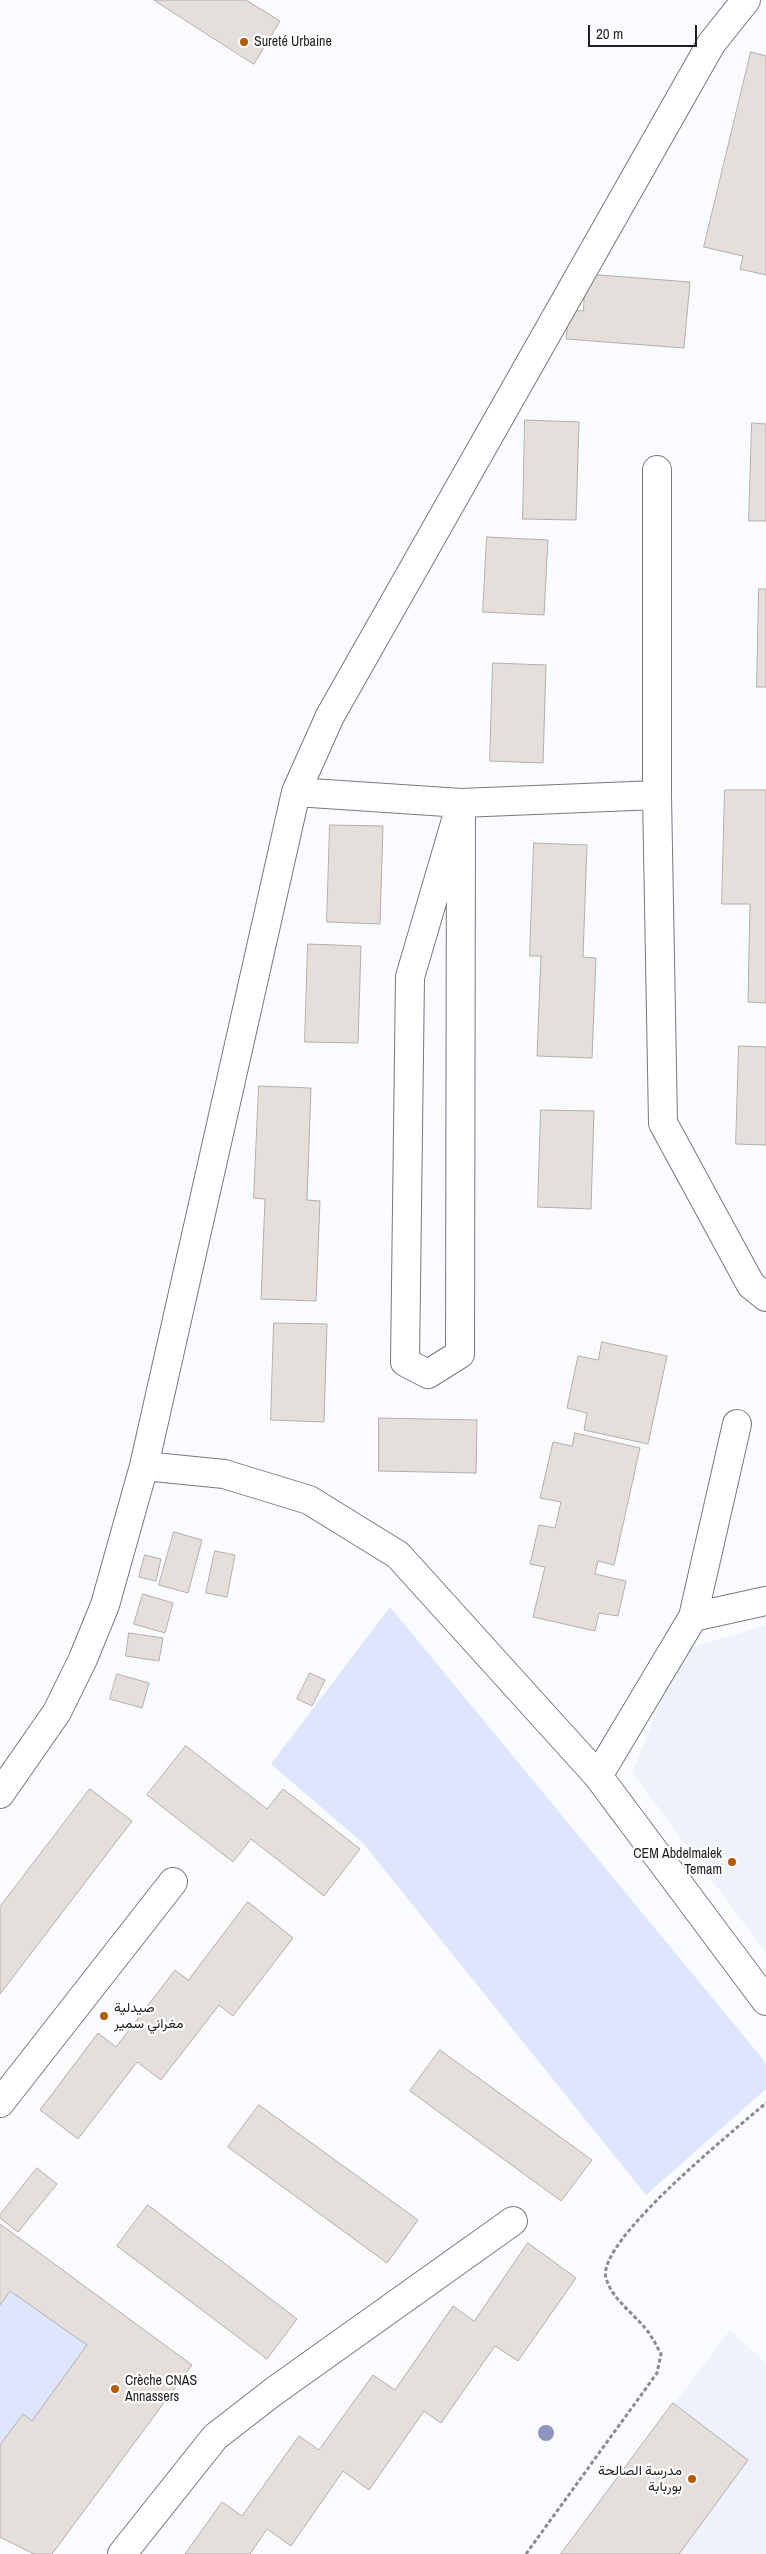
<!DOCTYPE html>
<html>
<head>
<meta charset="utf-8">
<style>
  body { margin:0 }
  #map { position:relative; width:766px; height:2554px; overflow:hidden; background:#fafbfe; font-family:"Archivo Narrow",sans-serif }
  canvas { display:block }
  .scale { position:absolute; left:588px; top:25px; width:109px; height:22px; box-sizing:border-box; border:2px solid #1e1f21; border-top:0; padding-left:6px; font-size:15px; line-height:18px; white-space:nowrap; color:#1e1f21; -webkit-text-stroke:4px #fff; paint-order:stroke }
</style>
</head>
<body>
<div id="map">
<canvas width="766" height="2554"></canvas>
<div class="scale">20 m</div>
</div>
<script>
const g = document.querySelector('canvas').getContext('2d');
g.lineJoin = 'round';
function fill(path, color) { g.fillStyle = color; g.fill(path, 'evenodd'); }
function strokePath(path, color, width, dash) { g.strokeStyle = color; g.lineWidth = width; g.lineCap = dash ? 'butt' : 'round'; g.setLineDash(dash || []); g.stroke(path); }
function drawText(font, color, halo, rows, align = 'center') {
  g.font = font + ' "Archivo Narrow",Vazirmatn,sans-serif'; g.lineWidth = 4.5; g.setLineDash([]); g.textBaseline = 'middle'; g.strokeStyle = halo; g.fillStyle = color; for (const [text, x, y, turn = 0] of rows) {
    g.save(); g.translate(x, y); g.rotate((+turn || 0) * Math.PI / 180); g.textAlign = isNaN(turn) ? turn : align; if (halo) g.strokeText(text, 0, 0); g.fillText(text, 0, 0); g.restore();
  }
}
fill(new Path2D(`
  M 766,1625 L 766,1953 L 632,1772 L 683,1650 Z
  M 730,2330 L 766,2364 L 766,2554 L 561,2554 Z`), '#eff2fd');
fill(new Path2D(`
  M 390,1607 L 766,2063 L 766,2089 L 646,2195 L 363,1843 L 271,1764 Z
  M 10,2291 L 87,2345 L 32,2421 L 23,2414 L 0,2445 L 0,2305 Z`), '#dee5fe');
const building = new Path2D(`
  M 154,0 L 246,0 L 280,21 L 254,64 Z
  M 751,52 L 766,56 L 766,275 L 740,269 L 743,256 L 704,247 Z
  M 586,274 L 690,282 L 684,348 L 566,339 L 569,310 L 583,311 Z
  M 525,420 L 579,422 L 576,520 L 523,519 Z
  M 752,423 L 766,424 L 766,521 L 749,521 Z
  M 487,537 L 548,540 L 544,615 L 483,612 Z
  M 759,589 L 766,589 L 766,687 L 757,687 Z
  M 493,663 L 546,665 L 543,763 L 490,761 Z
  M 725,790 L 766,790 L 766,1003 L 748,1002 L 750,904 L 722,904 Z
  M 330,825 L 383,826 L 380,924 L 327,922 Z
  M 534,843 L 587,845 L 583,957 L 596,958 L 592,1058 L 537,1056 L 541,956 L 530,956 Z
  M 308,944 L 361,946 L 358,1043 L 305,1042 Z
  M 739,1046 L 766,1047 L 766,1145 L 736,1144 Z
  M 259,1086 L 311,1088 L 307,1200 L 320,1201 L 316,1301 L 261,1299 L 265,1199 L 254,1198 Z
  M 541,1110 L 594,1111 L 591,1209 L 538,1207 Z
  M 274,1323 L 327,1324 L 324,1422 L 271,1420 Z
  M 602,1342 L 667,1356 L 648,1444 L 584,1430 L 587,1413 L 567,1408 L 578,1356 L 598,1360 Z
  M 379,1418 L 477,1420 L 476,1473 L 379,1471 Z
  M 575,1433 L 640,1448 L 614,1565 L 598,1561 L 595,1574 L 626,1581 L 618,1616 L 599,1613 L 595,1631 L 533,1617 L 545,1567 L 530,1564 L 539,1525 L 555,1528 L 561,1502 L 540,1498 L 553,1442 L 572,1446 Z
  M 174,1532 L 202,1540 L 188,1593 L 159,1585 Z
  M 215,1551 L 235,1555 L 227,1597 L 206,1593 Z
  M 145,1555 L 161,1559 L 156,1581 L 139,1577 Z
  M 143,1594 L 173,1603 L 165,1633 L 134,1624 Z
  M 129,1633 L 163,1638 L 159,1661 L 126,1656 Z
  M 310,1673 L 325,1680 L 312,1706 L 297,1699 Z
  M 117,1674 L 149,1683 L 142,1708 L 110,1699 Z
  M 186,1746 L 267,1809 L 283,1789 L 360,1849 L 324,1896 L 251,1839 L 233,1862 L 147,1795 Z
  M 90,1789 L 132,1821 L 0,1994 L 0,1907 Z
  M 248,1902 L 293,1938 L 233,2016 L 219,2005 L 161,2080 L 137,2062 L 78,2139 L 40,2110 L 98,2033 L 116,2047 L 175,1970 L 188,1980 Z
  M 440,2050 L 592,2160 L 561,2201 L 410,2091 Z
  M 259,2105 L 418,2220 L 387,2263 L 228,2147 Z
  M 37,2168 L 57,2184 L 18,2232 L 0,2218 L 0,2215 Z
  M 148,2205 L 297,2319 L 267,2359 L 117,2246 Z
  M 0,2224 L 192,2365 L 52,2554 L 34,2554 L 0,2537 L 0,2445 L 23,2414 L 32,2421 L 87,2345 L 10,2291 L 0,2305 Z
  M 528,2243 L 576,2278 L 518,2361 L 495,2346 L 441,2423 L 424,2411 L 369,2490 L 343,2471 L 291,2546 L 267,2529 L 250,2554 L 185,2554 L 222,2502 L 242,2516 L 299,2436 L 319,2450 L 373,2375 L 395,2390 L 453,2306 L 474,2321 Z
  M 673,2403 L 748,2460 L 679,2554 L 561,2554 Z`);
fill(building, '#e5dfdc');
strokePath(building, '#b4aeab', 1);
const minor = new Path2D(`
  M 296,792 L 461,803 L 657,795 L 657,470
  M 657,795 L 663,1123 L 751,1285 L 766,1297
  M 461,803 L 460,1354 L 428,1374 L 405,1362 L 410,977 Z
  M 144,1466 L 224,1474 L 309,1500 L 398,1555 L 598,1776 L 766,2001
  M 693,1617 L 766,1601
  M 598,1776 L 693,1617 L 737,1424
  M 0,1794 L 57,1712 L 83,1659 L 105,1605 L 144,1466 L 296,792 L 330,716 L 711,44 L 746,0
  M 0,2103 L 173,1882
  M 122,2554 L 215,2437 L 273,2392 L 513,2221`);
strokePath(minor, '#77797e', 30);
strokePath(new Path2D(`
  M 526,2554 L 657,2373 L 661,2354 C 656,2345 652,2336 645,2328 C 632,2312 612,2299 606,2278 C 596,2241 736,2129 766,2103`), '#8b8c8e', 3, [4, 2.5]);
strokePath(minor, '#fff', 28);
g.fillStyle = '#8e95c0';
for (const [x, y] of [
  [546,2433]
]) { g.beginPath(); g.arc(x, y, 8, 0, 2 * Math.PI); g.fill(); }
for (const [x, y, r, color] of [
  [244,42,5,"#b65908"],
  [732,1862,5,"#b65908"],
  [104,2016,5,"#b65908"],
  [115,2389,5,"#b65908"],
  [692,2479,5,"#b65908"]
]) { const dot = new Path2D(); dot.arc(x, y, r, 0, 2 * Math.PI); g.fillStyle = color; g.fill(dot); strokePath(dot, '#fff', 2); }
drawText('14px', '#1e1f21', '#fff', [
  ["Sureté Urbaine",254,42],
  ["CEM Abdelmalek",722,1854,"right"],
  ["Temam",722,1870,"right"],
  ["صيدلية",114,2008],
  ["مغراني سمير",114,2024],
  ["Crèche CNAS",125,2381],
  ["Annassers",125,2397],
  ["مدرسة الصالحة",682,2471,"right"],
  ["بوربابة",682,2487,"right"]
], 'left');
</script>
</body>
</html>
